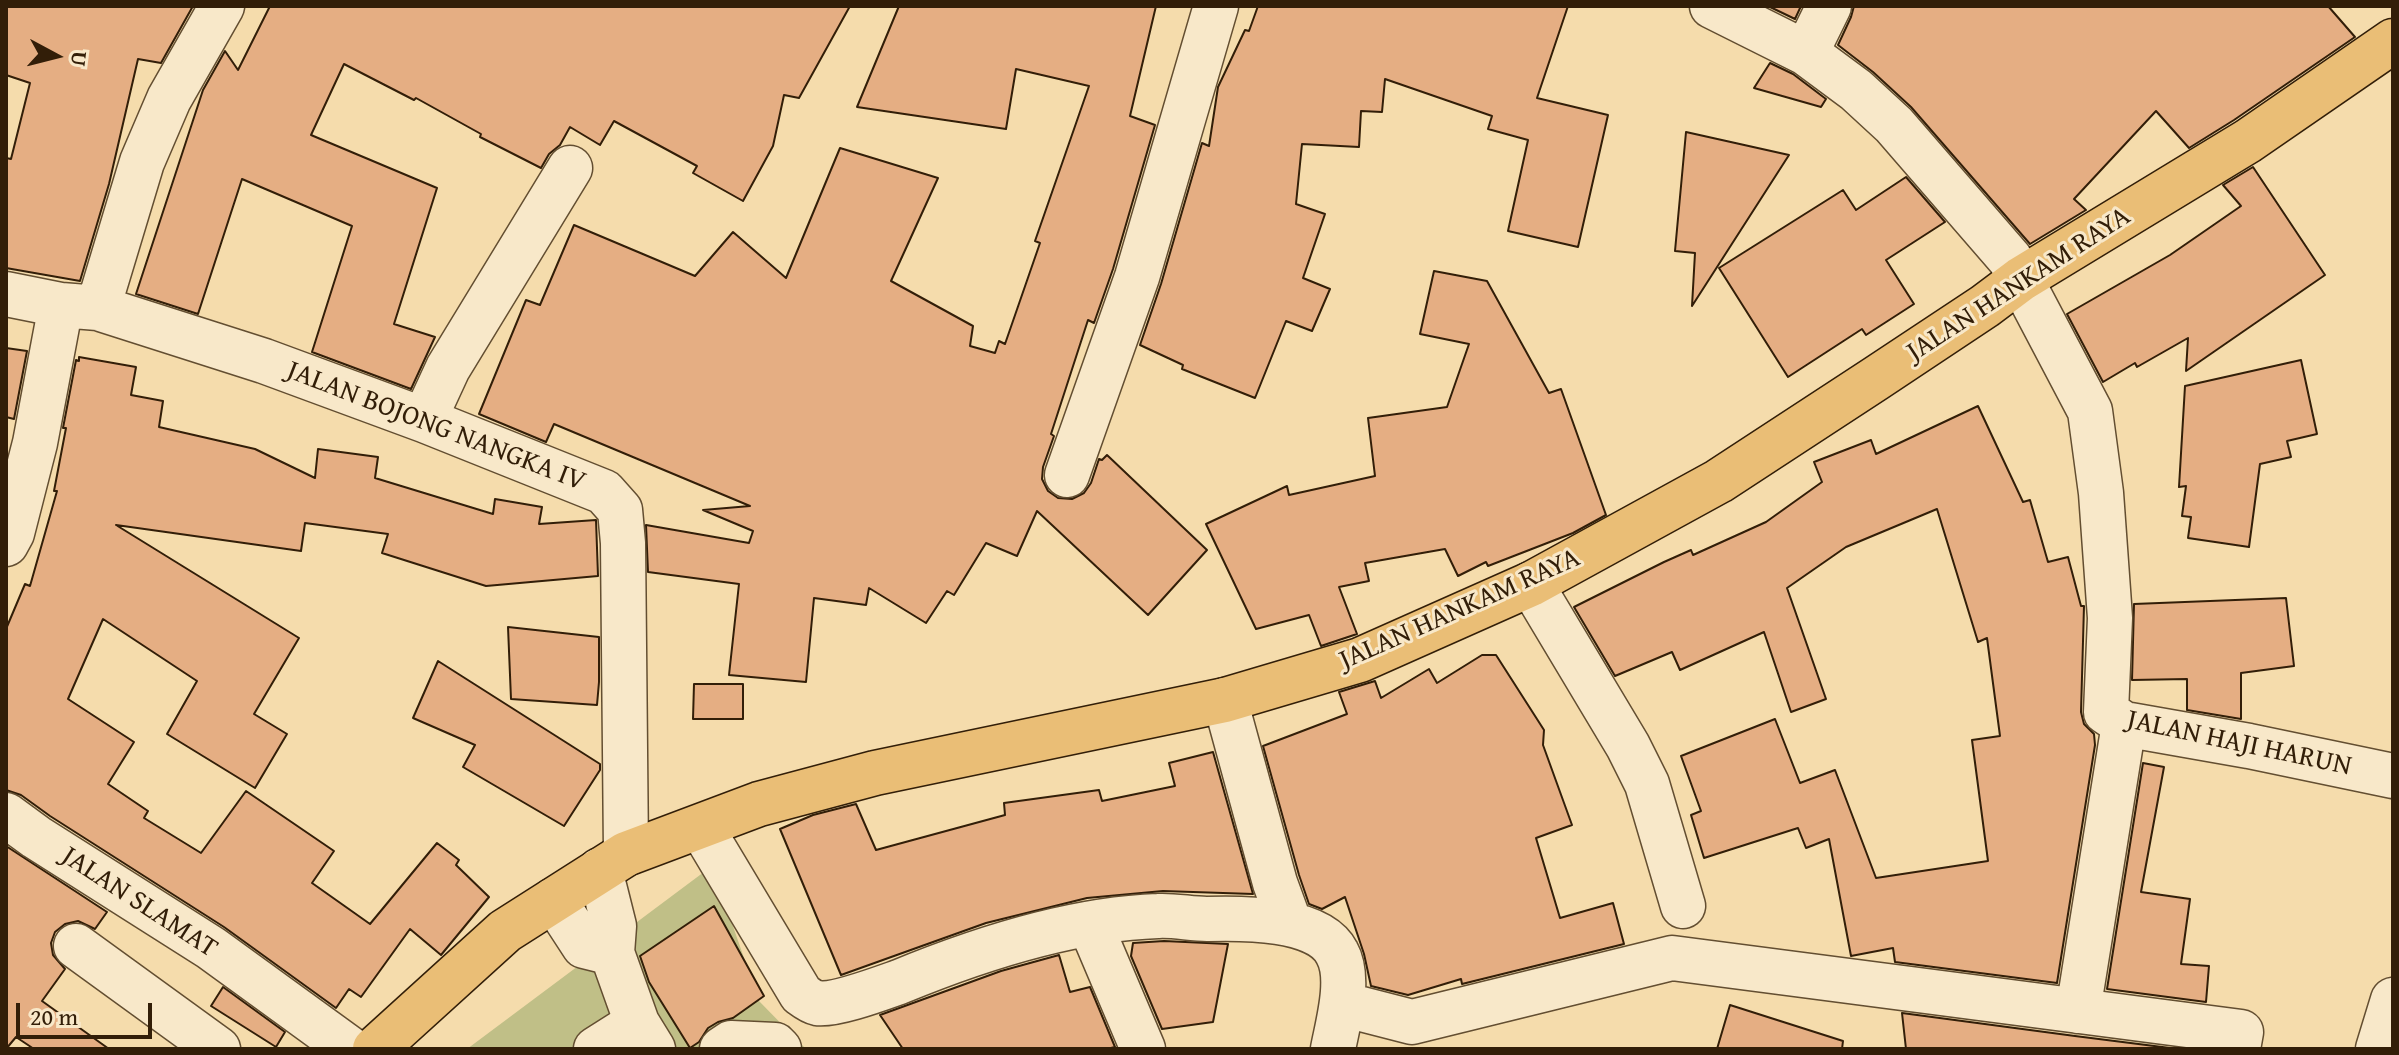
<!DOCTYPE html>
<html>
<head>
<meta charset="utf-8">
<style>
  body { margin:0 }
  #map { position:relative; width:2399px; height:1055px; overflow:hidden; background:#f5dcac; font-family:"Gentium Book Plus",serif }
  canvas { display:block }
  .frame { position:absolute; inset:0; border:8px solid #321e08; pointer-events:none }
  .north { position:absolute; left:16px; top:16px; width:80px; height:80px; -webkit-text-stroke:6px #f8e8c9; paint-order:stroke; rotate:97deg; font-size:22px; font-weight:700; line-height:32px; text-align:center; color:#321e08 }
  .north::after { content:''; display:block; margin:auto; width:28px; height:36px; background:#321e08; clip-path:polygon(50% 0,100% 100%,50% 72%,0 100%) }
  .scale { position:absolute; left:16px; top:1003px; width:136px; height:36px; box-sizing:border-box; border:4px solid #321e08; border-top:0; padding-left:10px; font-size:24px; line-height:28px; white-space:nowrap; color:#321e08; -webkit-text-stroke:6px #f8e8c9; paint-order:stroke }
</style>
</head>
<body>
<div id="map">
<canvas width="2399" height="1055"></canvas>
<div class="frame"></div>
<div class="north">U</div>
<div class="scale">20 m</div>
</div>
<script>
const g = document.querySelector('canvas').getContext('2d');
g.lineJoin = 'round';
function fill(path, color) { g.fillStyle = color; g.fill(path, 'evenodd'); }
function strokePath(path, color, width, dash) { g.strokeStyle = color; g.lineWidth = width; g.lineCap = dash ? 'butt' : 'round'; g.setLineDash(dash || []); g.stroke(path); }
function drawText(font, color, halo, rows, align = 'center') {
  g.font = font + ' "Gentium Book Plus",serif'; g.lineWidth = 6; g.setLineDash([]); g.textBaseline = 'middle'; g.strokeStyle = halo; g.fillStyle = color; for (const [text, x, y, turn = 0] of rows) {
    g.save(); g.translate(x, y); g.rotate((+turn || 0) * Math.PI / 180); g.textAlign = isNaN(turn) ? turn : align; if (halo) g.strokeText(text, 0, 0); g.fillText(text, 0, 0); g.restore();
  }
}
fill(new Path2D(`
  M 712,866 L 759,1001 L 806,1049 L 467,1049 Z`), '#c0bf87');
const building = new Path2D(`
  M 6,6 L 193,6 L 161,63 L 138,59 L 109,184 L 80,281 L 6,268 L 6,158 L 11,159 L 30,83 L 6,75 Z
  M 270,6 L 850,6 L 799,98 L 784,95 L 773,146 L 743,201 L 693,173 L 697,166 L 614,121 L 600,145 L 570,127 L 560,145 L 549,154 L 541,168 L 480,137 L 481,134 L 416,98 L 414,100 L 344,64 L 311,135 L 437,188 L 394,324 L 435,337 L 411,389 L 312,352 L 352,226 L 242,179 L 198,314 L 136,294 L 203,90 L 225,51 L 238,70 Z
  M 899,6 L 1156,6 L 1130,116 L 1155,125 L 1113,269 L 1094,323 L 1088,320 L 1051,434 L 1054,436 L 1043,467 L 1042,479 L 1048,491 L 1058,498 L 1072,499 L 1084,493 L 1091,483 L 1099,459 L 1102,460 L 1107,455 L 1207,550 L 1148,615 L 1037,511 L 1017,556 L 986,543 L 954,595 L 947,591 L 926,623 L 869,588 L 866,605 L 814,598 L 806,682 L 729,675 L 739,584 L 648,572 L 646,525 L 749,543 L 753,531 L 703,510 L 750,506 L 554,424 L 546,442 L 479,414 L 526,300 L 540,305 L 574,225 L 695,276 L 733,232 L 786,278 L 840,148 L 938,178 L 891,281 L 973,326 L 970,346 L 995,353 L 999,341 L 1005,344 L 1040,243 L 1035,241 L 1089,86 L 1016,69 L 1006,129 L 857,107 Z
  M 1258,6 L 1568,6 L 1537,98 L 1608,115 L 1578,247 L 1508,231 L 1528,140 L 1488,129 L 1492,116 L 1385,79 L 1382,112 L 1361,111 L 1359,147 L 1302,144 L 1296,204 L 1325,214 L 1303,278 L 1330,289 L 1312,331 L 1286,321 L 1255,398 L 1182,369 L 1183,365 L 1140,345 L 1161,284 L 1202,143 L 1209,146 L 1218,87 L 1245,30 L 1249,31 Z
  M 1768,6 L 1801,6 L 1795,19 Z
  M 1854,6 L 2328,6 L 2355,37 L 2234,120 L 2189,148 L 2156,111 L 2074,199 L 2086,210 L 2030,244 L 1911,107 L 1873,72 L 1838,45 L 1851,17 Z
  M 1770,63 L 1793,74 L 1826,99 L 1821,107 L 1754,88 Z
  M 1686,132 L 1789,155 L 1692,306 L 1695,253 L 1675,251 Z
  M 2253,167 L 2325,275 L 2186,371 L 2188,338 L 2137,367 L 2135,363 L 2103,382 L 2067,314 L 2170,255 L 2241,206 L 2223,185 Z
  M 1906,177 L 1945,222 L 1886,260 L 1914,304 L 1866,335 L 1862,329 L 1788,377 L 1719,268 L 1843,190 L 1856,210 Z
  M 1434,271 L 1487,281 L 1549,393 L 1561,389 L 1606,515 L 1573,533 L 1488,566 L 1486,562 L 1458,576 L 1445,549 L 1365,563 L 1369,581 L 1339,587 L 1357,634 L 1321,646 L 1309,615 L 1256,629 L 1206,524 L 1287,486 L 1289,495 L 1375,476 L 1368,418 L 1447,407 L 1469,344 L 1420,334 Z
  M 6,348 L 27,351 L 14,419 L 6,417 Z
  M 79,357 L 136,367 L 131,395 L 163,401 L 159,427 L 255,449 L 315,478 L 318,449 L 378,457 L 375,478 L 493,514 L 495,499 L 542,507 L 539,524 L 596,520 L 598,576 L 486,586 L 382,553 L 388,534 L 305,523 L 301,551 L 116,525 L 299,638 L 254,714 L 287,734 L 255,788 L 167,734 L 197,681 L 103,619 L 68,699 L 134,742 L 108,784 L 148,811 L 144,818 L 201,853 L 246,791 L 334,851 L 312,883 L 370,924 L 437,843 L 459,860 L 456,865 L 489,897 L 441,955 L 410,929 L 361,997 L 349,989 L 336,1008 L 224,927 L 50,816 L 21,795 L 6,790 L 6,629 L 25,584 L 30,586 L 57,491 L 54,491 L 66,428 L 63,428 L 76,360 L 79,361 Z
  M 2301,360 L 2317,434 L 2287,441 L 2291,457 L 2260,464 L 2249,547 L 2188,538 L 2191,517 L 2182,516 L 2186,486 L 2179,487 L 2185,386 Z
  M 1978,406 L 2023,502 L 2030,500 L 2048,562 L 2068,557 L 2081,606 L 2084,606 L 2081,712 L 2084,724 L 2094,734 L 2095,745 L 2057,983 L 1895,962 L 1893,948 L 1851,956 L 1829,839 L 1806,848 L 1798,828 L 1704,858 L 1691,815 L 1701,811 L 1681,756 L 1775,719 L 1800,783 L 1835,770 L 1876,878 L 1988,861 L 1972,740 L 2000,736 L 1987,638 L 1978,642 L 1937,509 L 1846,547 L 1787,588 L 1826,699 L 1791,712 L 1764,632 L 1680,670 L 1672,652 L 1615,676 L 1574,607 L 1664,562 L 1691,550 L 1693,555 L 1766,522 L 1822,482 L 1814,462 L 1871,440 L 1876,454 Z
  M 2286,598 L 2294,666 L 2241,673 L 2241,719 L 2187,710 L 2187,679 L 2132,680 L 2134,604 Z
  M 508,627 L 599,637 L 599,682 L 597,705 L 511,699 Z
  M 1482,655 L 1496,655 L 1544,730 L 1543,745 L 1572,825 L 1536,838 L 1560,918 L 1613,903 L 1624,944 L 1462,984 L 1461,979 L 1408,995 L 1371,986 L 1364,954 L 1345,897 L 1322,909 L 1309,904 L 1299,875 L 1263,746 L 1347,714 L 1339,692 L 1375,681 L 1381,698 L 1429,669 L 1437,683 Z
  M 438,661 L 600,764 L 600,770 L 564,826 L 463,767 L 475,745 L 413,718 Z
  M 694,684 L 743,684 L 743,719 L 693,719 Z
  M 1213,752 L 1253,894 L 1163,891 L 1087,898 L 986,923 L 841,975 L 780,829 L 813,815 L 856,804 L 876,850 L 1005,815 L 1004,803 L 1099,790 L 1102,801 L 1175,786 L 1169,763 Z
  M 2143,763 L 2164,767 L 2141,892 L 2190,899 L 2181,964 L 2209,966 L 2206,1002 L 2107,989 Z
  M 6,846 L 107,912 L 95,929 L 78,921 L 65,924 L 55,932 L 51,943 L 53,955 L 65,969 L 42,1001 L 109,1049 L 34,1049 L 16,1037 L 6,1049 Z
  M 714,906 L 764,996 L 733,1018 L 718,1022 L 708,1028 L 699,1042 L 690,1048 L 649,982 L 640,956 Z
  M 1164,941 L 1228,944 L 1213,1022 L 1162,1029 L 1131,956 L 1133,943 Z
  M 1059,955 L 1070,992 L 1090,987 L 1115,1047 L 1107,1049 L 903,1049 L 880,1015 L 1001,971 Z
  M 223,987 L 285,1032 L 276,1047 L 211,1006 Z
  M 1730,1005 L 1843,1041 L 1842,1049 L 1717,1049 Z
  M 1902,1013 L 2075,1036 L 2178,1049 L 1906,1049 Z`);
fill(building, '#e5ae83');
strokePath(building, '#321e08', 2);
const minor = new Path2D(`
  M 1712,6 L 1806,53 L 1856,90 L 1894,125 L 2010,259 L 2090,411 L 2101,493 L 2110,618 L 2106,712 L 2124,724 L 2249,746 L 2393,776
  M 1806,53 L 1829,6
  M 6,294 L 61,305 L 98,308 L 264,361 L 424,420 L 604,492 L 620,510 L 623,543 L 626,854
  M 98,308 L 142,162 L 169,99 L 222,6
  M 424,420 L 448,368 L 570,168
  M 1067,475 L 1137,277 L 1216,6
  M 6,544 L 12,533 L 35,443 L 61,305
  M 1531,584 L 1628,746 L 1647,784 L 1683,906
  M 1225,700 L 1275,883 L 1290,924
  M 6,815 L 36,837 L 211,948 L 350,1049
  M 701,827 L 801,994 C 805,997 812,1002 817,1003 C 834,1006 882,988 899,982 C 979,949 1071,919 1158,916 C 1174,915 1191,919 1207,919 C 1241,918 1319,917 1337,953 C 1351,978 1338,1023 1333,1049
  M 600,870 L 614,926 L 612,953 L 637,1023 L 653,1049
  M 554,900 L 584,946 L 612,953
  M 1090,924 L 1143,1049
  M 76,946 L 218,1049
  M 1342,1004 L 1412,1022 L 1672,958 L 2241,1032 L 2238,1049
  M 2078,1011 L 2124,724
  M 596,1049 L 637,1023
  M 722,1049 L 731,1043 L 775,1045 L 779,1049
  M 2378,1049 L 2393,1000`);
const major = new Path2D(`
  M 375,1049 L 505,931 L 626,854 L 759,804 L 875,773 L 1225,700 L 1360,660 L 1531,584 L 1719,481 L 1875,379 L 1985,306 L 2021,279 L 2248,141 L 2393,41`);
strokePath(minor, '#634e31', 47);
strokePath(major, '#321e08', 47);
strokePath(minor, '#f8e8c9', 44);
strokePath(major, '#eabe76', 44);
drawText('28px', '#321e08', '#f8e8c9', [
  ["JALAN HANKAM RAYA",2019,285,-33],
  ["JALAN BOJONG NANGKA IV",436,427,21],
  ["JALAN HANKAM RAYA",1460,610,-24],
  ["JALAN HAJI HARUN",2239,744,12],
  ["JALAN SLAMAT",139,903,33]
]);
</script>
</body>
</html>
